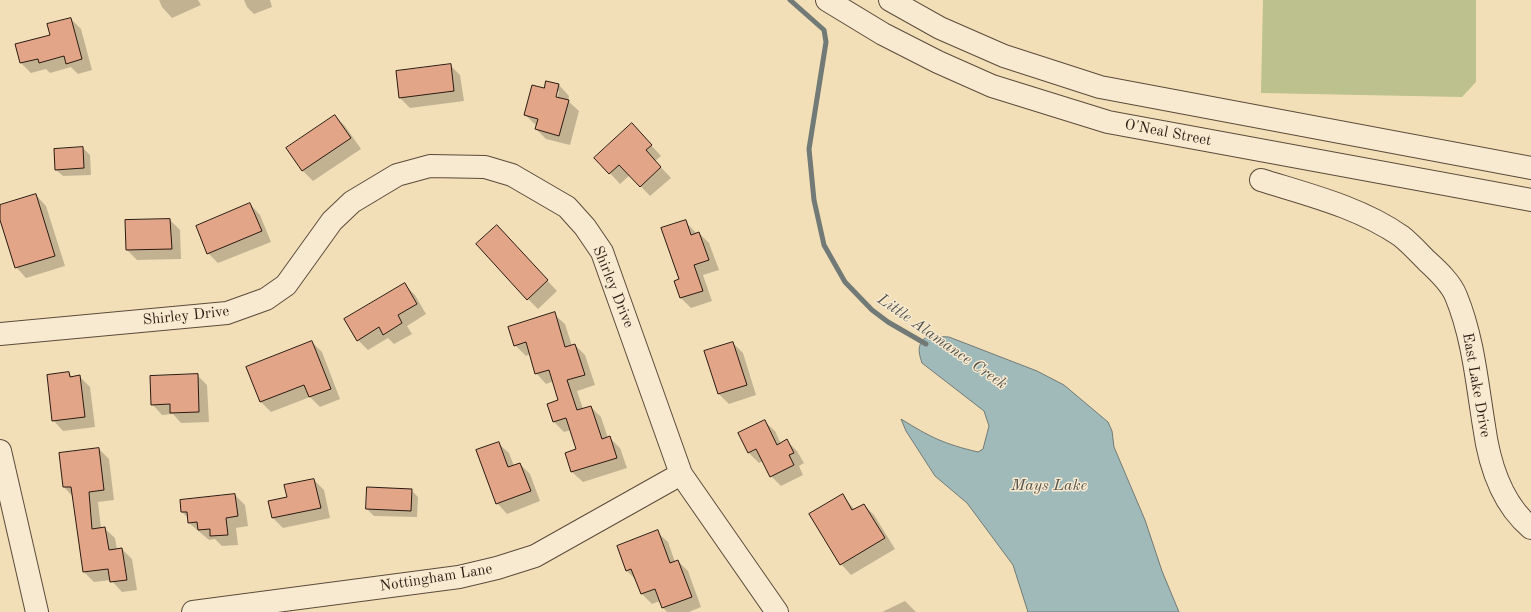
<!DOCTYPE html>
<html>
<head>
<meta charset="utf-8">
<style>
  body { margin:0 }
  canvas { display:block; background:#f2dfb7 }
</style>
</head>
<body>
<canvas width="1531" height="612"></canvas>
<script>
const g = document.querySelector('canvas').getContext('2d');
g.lineJoin = 'round';
function fill(path, color) { g.fillStyle = color; g.fill(path, 'evenodd'); }
function strokePath(path, color, width, dash) { g.strokeStyle = color; g.lineWidth = width; g.lineCap = dash ? 'butt' : 'round'; g.setLineDash(dash || []); g.stroke(path); }
function drawText(font, color, halo, rows, align = 'center') {
  g.font = font + ' "Old Standard TT",serif'; g.lineWidth = 3; g.setLineDash([]); g.textBaseline = 'middle'; g.strokeStyle = halo; g.fillStyle = color; for (const [text, x, y, turn = 0] of rows) {
    g.save(); g.translate(x, y); g.rotate((+turn || 0) * Math.PI / 180); g.textAlign = isNaN(turn) ? turn : align; if (halo) g.strokeText(text, 0, 0); g.fillText(text, 0, 0); g.restore();
  }
}
fill(new Path2D(`
  M 1263,0 L 1476,0 L 1476,82 L 1462,97 L 1261,93 Z`), '#bcc18d');
const water = new Path2D(`
  M 927,336 L 949,337 L 1037,371 L 1064,385 L 1108,422 L 1112,431 L 1114,447 L 1145,520 L 1162,571 L 1179,612 L 1028,612 L 1013,565 L 967,503 L 935,476 L 906,431 L 901,419 C 930,437 944,444 978,452 L 983,449 L 989,426 L 984,411 L 922,363 C 918,351 917,344 927,336 Z`);
fill(water, '#a0baba');
strokePath(water, '#717a76', 1);
fill(new Path2D(`
  M 159,0 L 198,0 L 201,5 L 172,18 L 162,7 Z
  M 244,0 L 270,0 L 272,7 L 254,14 L 247,7 Z
  M 71,19 L 81,29 L 92,70 L 78,74 L 71,67 L 50,73 L 46,69 L 31,73 L 21,63 Z
  M 450,65 L 460,75 L 464,101 L 410,108 L 400,98 L 397,72 Z
  M 546,82 L 559,85 L 569,96 L 568,101 L 579,111 L 570,145 L 546,139 L 536,129 L 537,126 L 525,115 L 545,89 ZM 557,91 L 559,91 L 556,102 L 554,101 Z
  M 335,116 L 345,126 L 361,149 L 313,181 L 303,171 L 288,148 Z
  M 642,135 L 661,156 L 655,161 L 671,178 L 650,196 L 630,175 L 620,184 L 596,158 Z
  M 83,148 L 90,155 L 91,175 L 63,176 L 56,170 Z
  M 36,195 L 46,206 L 65,266 L 26,278 L 16,267 L 0,217 L 0,206 Z
  M 250,204 L 260,215 L 271,242 L 218,263 L 208,253 Z
  M 170,220 L 180,230 L 181,259 L 137,260 L 127,250 Z
  M 685,221 L 697,234 L 699,233 L 709,243 L 719,270 L 703,275 L 712,301 L 691,308 L 681,298 L 675,282 L 680,280 Z
  M 507,237 L 557,291 L 538,309 L 528,299 Z
  M 405,285 L 415,295 L 426,314 L 407,326 L 412,334 L 394,344 L 388,338 L 368,350 L 358,340 Z
  M 554,314 L 565,324 L 572,346 L 575,345 L 585,355 L 595,385 L 577,391 L 583,409 L 591,407 L 601,417 L 608,438 L 610,438 L 620,448 L 627,468 L 583,482 L 572,472 L 577,450 L 571,430 L 564,432 L 554,422 L 560,401 L 554,381 L 546,384 L 536,373 L 530,354 L 526,356 L 515,345 Z
  M 312,342 L 322,352 L 340,399 L 320,407 L 310,397 L 271,412 L 261,402 L 247,367 Z
  M 733,343 L 743,353 L 756,395 L 729,404 L 719,394 Z
  M 69,374 L 73,377 L 80,377 L 90,387 L 95,427 L 63,431 L 53,420 Z
  M 197,375 L 207,385 L 209,422 L 181,423 L 173,414 L 162,415 L 152,404 Z
  M 764,421 L 775,431 L 781,444 L 787,441 L 797,451 L 804,463 L 799,466 L 803,475 L 781,486 L 771,476 L 763,461 L 759,463 L 749,453 Z
  M 498,443 L 509,453 L 514,466 L 520,464 L 530,474 L 540,501 L 507,514 L 497,503 Z
  M 99,449 L 109,459 L 114,500 L 98,502 L 101,528 L 104,528 L 115,538 L 117,550 L 122,549 L 132,559 L 137,590 L 122,592 L 111,580 L 94,582 L 84,572 L 73,497 L 64,487 Z
  M 314,480 L 324,490 L 330,518 L 283,528 L 273,518 L 288,498 Z
  M 411,490 L 418,497 L 417,517 L 374,516 L 367,509 Z
  M 235,495 L 245,505 L 248,526 L 236,528 L 238,545 L 222,546 L 215,539 L 209,540 L 189,523 L 188,518 L 182,512 Z
  M 842,495 L 855,510 L 864,505 L 874,515 L 895,549 L 851,575 L 841,564 Z
  M 657,532 L 668,542 L 675,562 L 678,561 L 688,571 L 701,607 L 689,612 L 667,612 L 663,608 L 660,601 L 652,604 L 642,594 L 636,580 L 627,571 Z
  M 905,601 L 916,612 L 882,612 Z`), '#0003');
strokePath(new Path2D(`
  M 790,0 L 824,30 L 826,42 L 809,149 L 814,200 L 824,245 L 845,282 L 872,310 L 888,322 L 926,344`), '#717a76', 5);
const building = new Path2D(`
  M 71,18 L 82,59 L 66,64 L 64,56 L 39,63 L 38,59 L 20,63 L 15,44 L 50,35 L 47,24 Z
  M 451,64 L 454,91 L 399,98 L 396,71 Z
  M 546,81 L 559,84 L 556,97 L 569,100 L 559,136 L 535,129 L 538,119 L 524,115 L 532,85 L 544,88 Z
  M 335,115 L 351,138 L 302,171 L 286,148 Z
  M 632,123 L 652,145 L 646,150 L 661,167 L 640,187 L 619,165 L 609,174 L 594,158 Z
  M 83,147 L 84,168 L 55,170 L 54,149 Z
  M 36,194 L 55,256 L 15,268 L 0,220 L 0,205 Z
  M 250,203 L 262,231 L 207,254 L 196,226 Z
  M 170,219 L 172,249 L 126,250 L 125,220 Z
  M 686,220 L 691,235 L 699,232 L 709,260 L 694,265 L 703,291 L 680,298 L 674,281 L 679,279 L 661,228 Z
  M 497,225 L 548,280 L 527,300 L 476,244 Z
  M 405,283 L 417,304 L 398,315 L 402,323 L 383,335 L 379,327 L 357,341 L 344,319 Z
  M 555,312 L 565,347 L 575,344 L 585,375 L 567,380 L 577,410 L 591,406 L 602,439 L 610,436 L 617,458 L 571,472 L 565,453 L 576,449 L 566,418 L 553,422 L 547,404 L 558,400 L 549,370 L 535,374 L 526,342 L 514,346 L 508,327 Z
  M 312,341 L 331,389 L 309,397 L 304,385 L 260,402 L 246,367 Z
  M 733,342 L 747,385 L 718,394 L 704,351 Z
  M 69,372 L 70,377 L 80,375 L 85,417 L 52,421 L 47,375 Z
  M 198,374 L 199,412 L 170,413 L 170,404 L 151,405 L 150,376 Z
  M 765,420 L 777,445 L 787,439 L 794,453 L 789,455 L 794,465 L 770,477 L 756,449 L 748,453 L 738,433 Z
  M 499,442 L 508,467 L 520,463 L 531,491 L 496,504 L 476,450 Z
  M 99,448 L 104,490 L 89,492 L 92,529 L 105,527 L 109,550 L 122,548 L 127,580 L 110,582 L 108,569 L 83,572 L 71,487 L 63,487 L 59,453 Z
  M 314,479 L 321,508 L 272,518 L 268,501 L 287,497 L 284,485 Z
  M 367,487 L 412,489 L 411,511 L 366,509 Z
  M 235,494 L 238,516 L 226,518 L 228,535 L 210,536 L 210,529 L 198,530 L 197,522 L 188,523 L 187,512 L 181,512 L 180,500 Z
  M 843,494 L 852,510 L 864,504 L 885,538 L 840,565 L 809,514 Z
  M 658,530 L 670,563 L 678,560 L 692,597 L 662,608 L 655,589 L 641,594 L 631,569 L 626,571 L 617,546 Z`);
fill(building, '#e2a587');
strokePath(building, '#2a1a11', 1);
const minor = new Path2D(`
  M 827,0 L 883,34 L 938,62 L 992,86 L 1108,122 L 1531,200
  M 890,0 L 940,28 L 1004,56 L 1100,87 L 1531,168
  M 1261,180 C 1309,195 1359,207 1401,236 C 1410,243 1419,253 1427,261 C 1438,271 1451,283 1456,296 C 1473,337 1477,383 1484,426 C 1489,463 1501,503 1531,528
  M 0,334 L 227,313 L 266,299 L 286,285 L 332,221 L 352,202 L 397,175 L 430,166 L 485,167 L 512,175 L 567,207 L 585,227 L 602,252 L 681,474 L 777,612
  M 0,451 L 37,612
  M 193,612 L 459,577 L 497,568 L 535,556 L 681,474`);
strokePath(minor, '#5c4b3a', 24);
strokePath(minor, '#f7ead0', 22);
drawText('15px', '#2a1a11', '#f7ead0', [
  ["O'Neal Street",1168,133,11],
  ["Shirley Drive",613,287,68],
  ["Shirley Drive",186,316,-6],
  ["East Lake Drive",1476,385,80],
  ["Nottingham Lane",436,578,-9]
]);
drawText('italic 16px', '#53524c', '#f7ead0', [
  ["Little Alamance Creek",942,342,35],
  ["Mays Lake",1049,486]
]);
</script>
</body>
</html>
